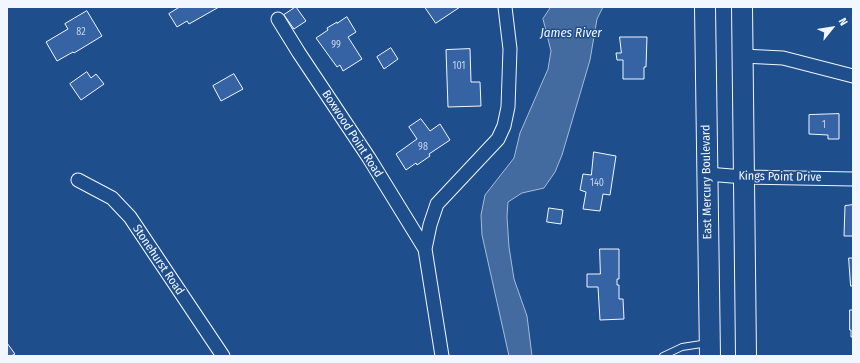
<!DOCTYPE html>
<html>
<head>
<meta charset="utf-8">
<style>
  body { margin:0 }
  #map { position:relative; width:860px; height:363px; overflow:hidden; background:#1f4e8c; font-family:"Fira Sans Condensed",sans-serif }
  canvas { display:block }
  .frame { position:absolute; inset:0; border:8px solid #f2f6ff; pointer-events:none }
  .north { position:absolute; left:812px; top:8px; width:40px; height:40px; -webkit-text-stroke:3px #1f4e8c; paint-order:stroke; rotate:60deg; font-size:11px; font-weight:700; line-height:16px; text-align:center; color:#f2f6ff }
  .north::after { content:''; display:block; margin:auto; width:14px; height:18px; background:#f2f6ff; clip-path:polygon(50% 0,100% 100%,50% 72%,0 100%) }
</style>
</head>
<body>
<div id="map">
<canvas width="860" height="363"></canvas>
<div class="frame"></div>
<div class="north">N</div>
</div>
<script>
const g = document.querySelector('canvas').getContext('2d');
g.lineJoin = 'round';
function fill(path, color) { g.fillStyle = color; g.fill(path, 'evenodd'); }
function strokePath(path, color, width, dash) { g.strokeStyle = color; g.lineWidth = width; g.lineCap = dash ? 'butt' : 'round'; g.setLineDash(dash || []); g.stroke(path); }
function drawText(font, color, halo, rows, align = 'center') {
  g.font = font + ' "Fira Sans Condensed",sans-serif'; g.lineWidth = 3; g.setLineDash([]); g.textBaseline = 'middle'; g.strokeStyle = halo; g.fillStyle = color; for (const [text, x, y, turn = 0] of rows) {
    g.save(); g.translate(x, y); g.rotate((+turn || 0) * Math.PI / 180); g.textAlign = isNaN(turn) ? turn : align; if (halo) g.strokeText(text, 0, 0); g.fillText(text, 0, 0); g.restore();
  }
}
const water = new Path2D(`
  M 551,7 L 603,7 L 597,19 L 590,60 L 562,155 L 555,172 L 544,188 L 522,193 L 508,202 L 507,217 L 509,247 L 514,279 L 527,316 L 532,356 L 509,356 L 482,235 L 481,215 L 485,195 L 514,158 L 520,133 L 548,69 L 551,51 L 543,19 Z`);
fill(water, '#446ba0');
strokePath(water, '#a8bbd7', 1);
const building = new Path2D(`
  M 180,7 L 219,7 L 189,24 L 187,21 L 177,27 L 169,14 Z
  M 296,7 L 306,21 L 294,29 L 284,15 Z
  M 425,7 L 460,7 L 436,23 Z
  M 87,11 L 102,36 L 74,53 L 73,52 L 57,61 L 46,42 L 68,29 L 65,24 Z
  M 347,17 L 356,32 L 348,37 L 362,59 L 343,71 L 340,65 L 337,67 L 316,38 L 328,30 L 327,28 L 337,22 L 337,23 Z
  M 620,37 L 647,37 L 646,67 L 644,67 L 644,79 L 623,79 L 623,60 L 617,60 L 616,53 L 621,53 Z
  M 391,48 L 398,59 L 384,69 L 377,57 Z
  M 470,49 L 471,82 L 480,82 L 481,106 L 448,107 L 446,50 Z
  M 87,72 L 91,78 L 96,74 L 104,84 L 81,100 L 70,84 Z
  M 234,74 L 243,89 L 221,101 L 213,86 Z
  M 839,114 L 839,139 L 828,139 L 828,135 L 809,134 L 809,115 Z
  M 421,119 L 430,131 L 440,124 L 450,140 L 429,154 L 430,156 L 417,165 L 416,163 L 406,170 L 396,154 L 417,139 L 409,127 Z
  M 594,152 L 616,156 L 610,195 L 603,194 L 600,211 L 583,209 L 586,192 L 580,190 L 583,174 L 591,175 Z
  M 853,205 L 853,236 L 844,236 L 845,206 Z
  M 549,208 L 563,210 L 561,224 L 547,222 Z
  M 600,249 L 619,249 L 619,279 L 617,279 L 617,285 L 619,285 L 619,299 L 623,299 L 624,319 L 600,320 L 598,287 L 587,287 L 587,274 L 600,274 Z
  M 849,258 L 853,258 L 853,286 L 851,286 Z
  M 850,310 L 853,310 L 853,337 L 851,337 L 851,330 L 850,330 Z
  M 7,343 L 15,354 L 11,356 L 7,356 Z`);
fill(building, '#3563a3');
strokePath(building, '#f2f6ff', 1);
const lane = new Path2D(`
  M 663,356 L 682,347 L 708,343`);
const street = new Path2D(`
  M 278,19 L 299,53 L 369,158 L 425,249
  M 743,56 L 783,58 L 853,76
  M 707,174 L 744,177 L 853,179
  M 78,180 L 112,198 L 130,217 L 223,356
  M 442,356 L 425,249 L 430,225 L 437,204 L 498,139 L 504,126 L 508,107 L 510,49 L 505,7`);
const primary = new Path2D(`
  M 705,7 L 710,356
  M 742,7 L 746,356`);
strokePath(lane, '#f2f6ff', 8);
strokePath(street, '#f2f6ff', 15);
strokePath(primary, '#f2f6ff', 22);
strokePath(lane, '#1f4e8c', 6);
strokePath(street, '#1f4e8c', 13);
strokePath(primary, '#1f4e8c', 20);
drawText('10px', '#c3d1e8', null, [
  ["82",81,32],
  ["99",336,45],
  ["101",459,66],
  ["1",824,125],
  ["98",423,147],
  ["140",597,183]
]);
drawText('12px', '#f2f6ff', '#1f4e8c', [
  ["Boxwood Point Road",352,134,57],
  ["Kings Point Drive",780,177,1],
  ["East Mercury Boulevard",707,182,-91],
  ["Stonehurst Road",158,260,56]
]);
drawText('italic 13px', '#f2f6ff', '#1f4e8c', [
  ["James River",571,33]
]);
</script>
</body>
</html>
